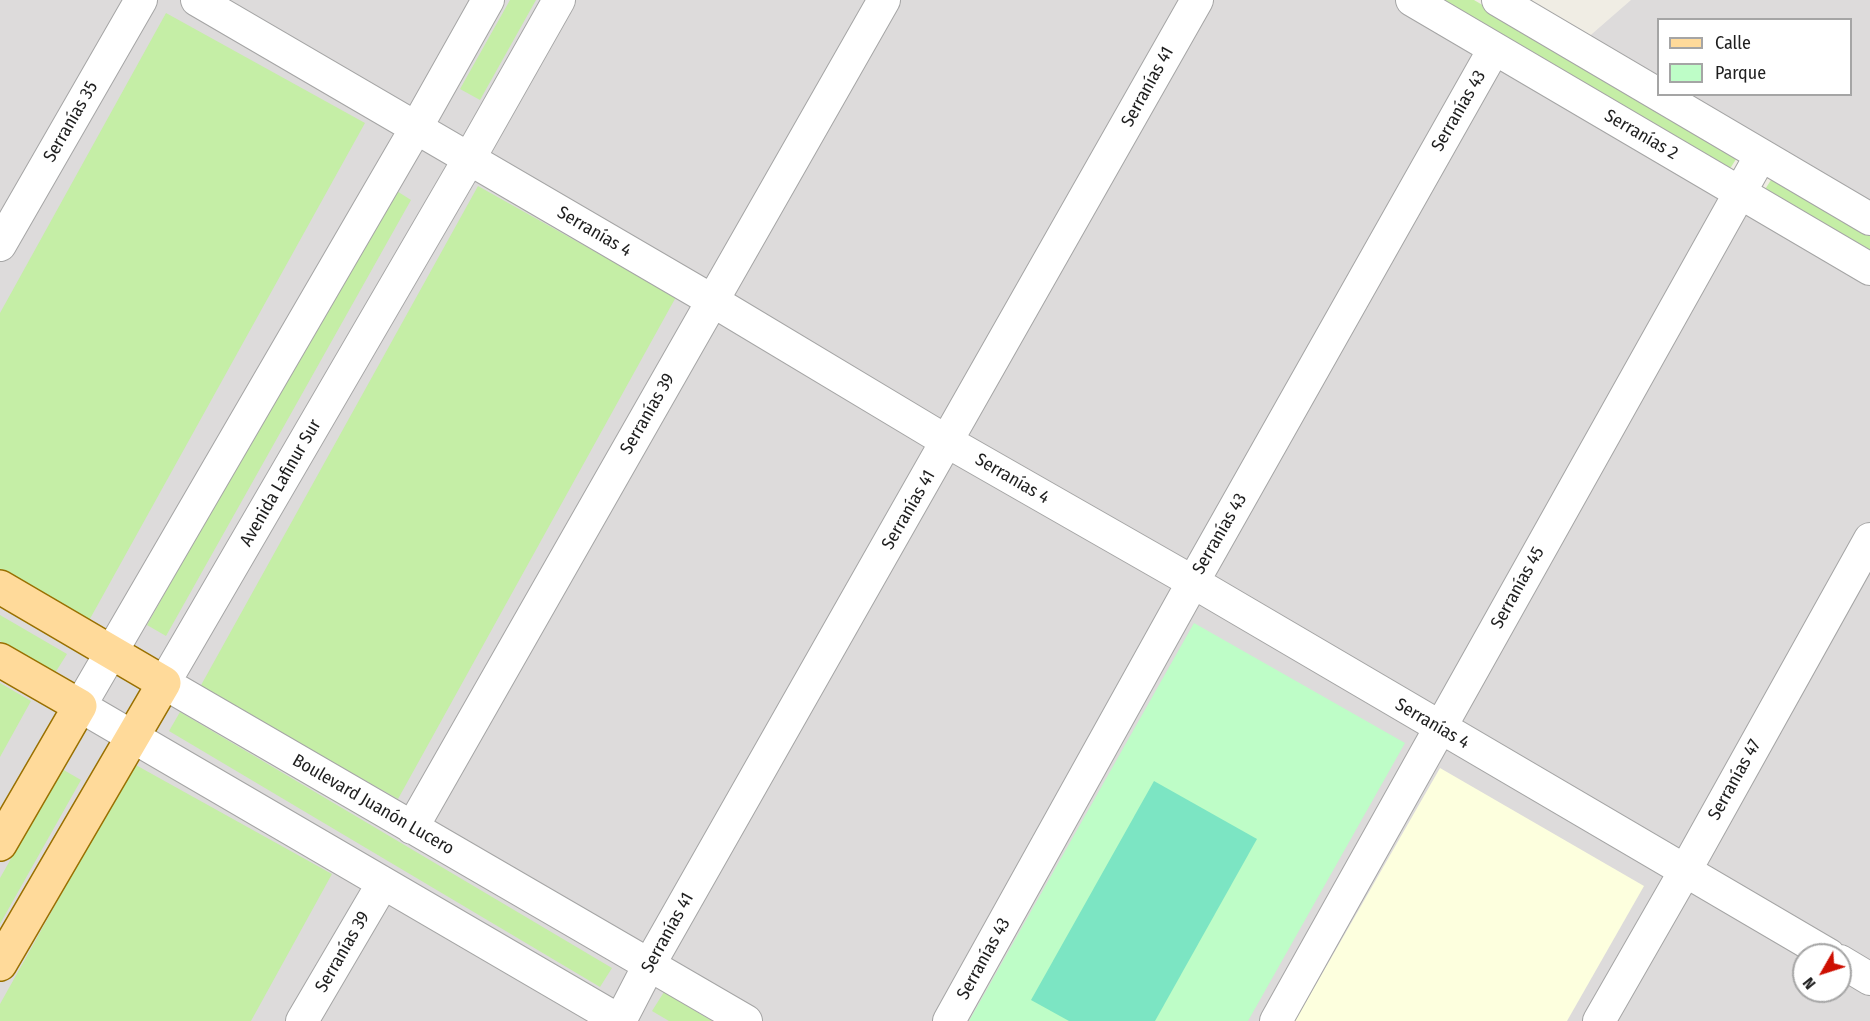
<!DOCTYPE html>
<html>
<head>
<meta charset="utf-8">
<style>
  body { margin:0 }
  #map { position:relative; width:1870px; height:1021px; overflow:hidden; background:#f0ede4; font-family:"Fira Sans Condensed",sans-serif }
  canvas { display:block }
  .legend { position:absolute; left:1657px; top:18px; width:195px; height:78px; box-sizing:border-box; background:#fff; border:2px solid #a5a5a5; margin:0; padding:8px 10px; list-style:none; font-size:18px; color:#1e1e1e }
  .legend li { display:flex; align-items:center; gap:12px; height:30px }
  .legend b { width:30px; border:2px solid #a5a5a5 }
  .north { position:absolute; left:1792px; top:943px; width:60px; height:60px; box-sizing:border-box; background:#fff; border:2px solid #a5a5a5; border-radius:50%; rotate:231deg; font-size:16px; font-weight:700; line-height:24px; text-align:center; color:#1e1e1e }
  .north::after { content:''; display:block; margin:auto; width:21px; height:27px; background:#cd0e00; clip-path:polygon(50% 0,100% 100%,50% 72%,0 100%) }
</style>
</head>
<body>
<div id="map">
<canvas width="1870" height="1021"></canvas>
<ul class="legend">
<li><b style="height:8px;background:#ffda9a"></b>Calle</li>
<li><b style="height:16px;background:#befdc7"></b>Parque</li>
</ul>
<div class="north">N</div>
</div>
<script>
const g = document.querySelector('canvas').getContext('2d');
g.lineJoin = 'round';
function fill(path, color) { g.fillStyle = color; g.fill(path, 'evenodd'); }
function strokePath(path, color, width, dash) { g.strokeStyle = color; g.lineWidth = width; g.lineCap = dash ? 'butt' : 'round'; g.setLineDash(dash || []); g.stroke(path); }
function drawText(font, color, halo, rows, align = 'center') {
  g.font = font + ' "Fira Sans Condensed",sans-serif'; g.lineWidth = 4.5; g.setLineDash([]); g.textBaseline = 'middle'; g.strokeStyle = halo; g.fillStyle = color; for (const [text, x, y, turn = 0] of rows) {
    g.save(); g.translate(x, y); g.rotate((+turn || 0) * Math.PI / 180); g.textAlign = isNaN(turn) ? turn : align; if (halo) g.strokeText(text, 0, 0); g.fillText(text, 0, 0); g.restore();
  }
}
fill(new Path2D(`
  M 0,0 L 1408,0 L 1870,274 L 1870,1021 L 0,1021 ZM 1804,955 L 1840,955 L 1840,991 L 1804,991 Z
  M 1631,0 L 1870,0 L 1870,227 L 1577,47 ZM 1658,20 L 1850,20 L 1850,94 L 1658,94 Z`), '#dddbdb');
fill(new Path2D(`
  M 1440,768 L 1644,886 L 1567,1021 L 1295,1021 Z`), '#fdffde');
fill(new Path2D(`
  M 510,0 L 536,0 L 480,100 L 460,89 Z
  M 1430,0 L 1474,0 L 1738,156 L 1726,175 Z
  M 166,13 L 365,123 L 86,626 L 0,577 L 0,313 Z
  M 1776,172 L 1870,228 L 1870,254 L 1764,191 Z
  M 478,186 L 676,297 L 398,799 L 200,687 Z
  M 392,188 L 411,200 L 166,636 L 147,625 Z
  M 0,615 L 67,654 L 55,673 L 0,641 Z
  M 0,683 L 31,701 L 0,757 Z
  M 180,712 L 612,968 L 600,987 L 169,731 Z
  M 134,764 L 332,874 L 251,1021 L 0,1021 L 0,1004 Z
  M 62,769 L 81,780 L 0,924 L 0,878 Z
  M 664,992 L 712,1021 L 669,1021 L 652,1011 Z`), '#c5eea6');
fill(new Path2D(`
  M 1194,623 L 1405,743 L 1248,1021 L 969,1021 Z`), '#befdc7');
fill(new Path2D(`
  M 1154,781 L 1257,839 L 1155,1021 L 1069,1021 L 1031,1000 Z`), '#7ce5c3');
const minor = new Path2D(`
  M 197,0 L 713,301 L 948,442 L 1193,582 L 1829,955
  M 488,0 L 416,128 L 80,706 L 620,1021
  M 559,0 L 469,159 L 164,683 L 746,1021
  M 1412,0 L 1870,269
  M 1498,0 L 1870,219
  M 0,245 L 141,0
  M 412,828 L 884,0
  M 1840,961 L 1870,979
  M 302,1021 L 383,883
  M 620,1021 L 649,965 L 1197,0
  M 949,1021 L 1193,582 L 1494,49
  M 1276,1021 L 1761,155
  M 1599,1021 L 1685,871 L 1870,539`);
const major = new Path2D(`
  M 0,587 L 164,683 L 0,964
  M 0,660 L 80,706 L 0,844`);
strokePath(minor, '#a5a5a5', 34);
strokePath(major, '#997000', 36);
strokePath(minor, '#fff', 32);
strokePath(major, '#ffda9a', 33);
drawText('18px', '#1e1e1e', '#fff', [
  ["Serranías 41",1148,87,-61],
  ["Serranías 43",1459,111,-60],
  ["Serranías 35",71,122,-60],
  ["Serranías 2",1641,135,30],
  ["Serranías 4",594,232,30],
  ["Serranías 39",648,414,-60],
  ["Serranías 4",1012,479,30],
  ["Avenida Lafinur Sur",281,483,-60],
  ["Serranías 41",909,510,-60],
  ["Serranías 43",1220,534,-60],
  ["Serranías 45",1518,588,-61],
  ["Serranías 4",1432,724,30],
  ["Serranías 47",1735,780,-61],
  ["Boulevard Juanón Lucero",373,805,30],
  ["Serranías 41",668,933,-61],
  ["Serranías 39",343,952,-60],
  ["Serranías 43",984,959,-61]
]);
</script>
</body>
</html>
